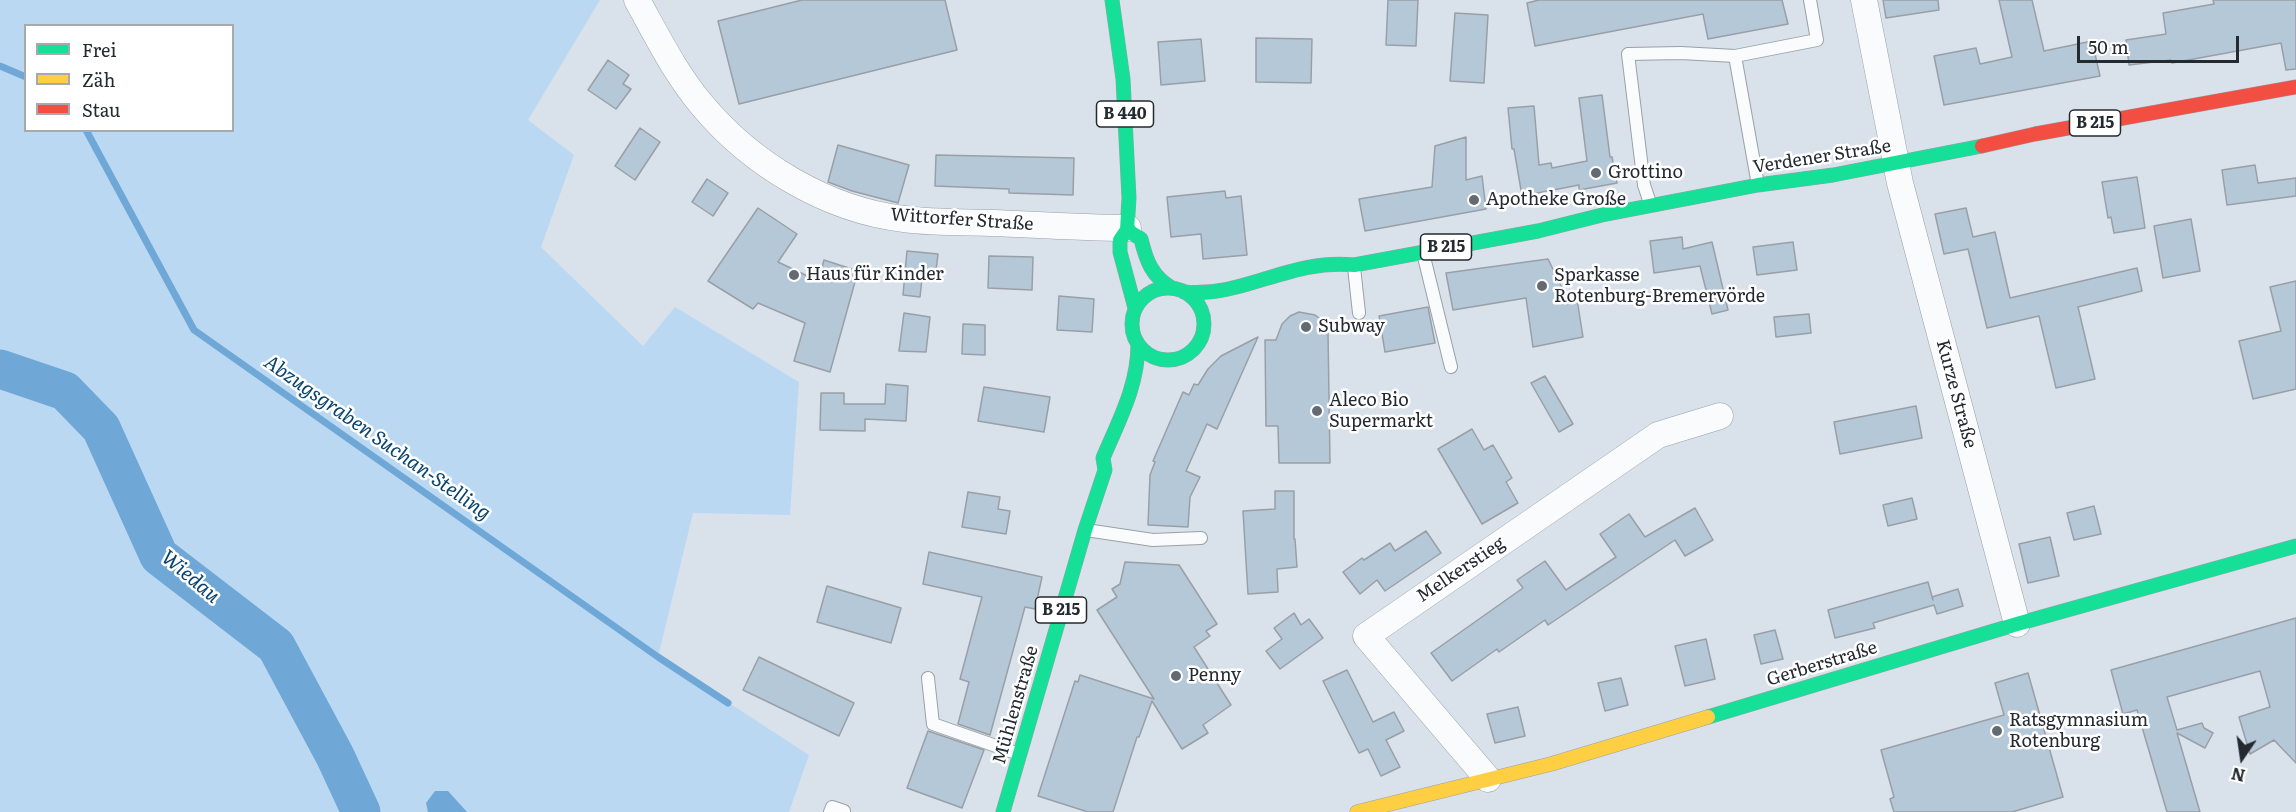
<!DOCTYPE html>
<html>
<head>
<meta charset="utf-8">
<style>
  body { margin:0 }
  #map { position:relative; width:2296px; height:812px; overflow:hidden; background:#d9e2eb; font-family:Literata,serif }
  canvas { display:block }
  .legend { position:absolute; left:24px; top:24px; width:210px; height:108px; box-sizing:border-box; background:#fff; border:2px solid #a7aaac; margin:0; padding:8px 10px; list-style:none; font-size:18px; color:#232a30 }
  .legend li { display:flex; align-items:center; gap:12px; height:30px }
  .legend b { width:30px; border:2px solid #a7aaac }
  .north { position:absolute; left:2212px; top:728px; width:60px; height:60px; -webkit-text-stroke:4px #fff; paint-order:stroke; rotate:193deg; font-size:16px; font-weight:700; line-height:24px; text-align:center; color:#232a30 }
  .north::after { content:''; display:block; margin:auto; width:21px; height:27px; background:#232a30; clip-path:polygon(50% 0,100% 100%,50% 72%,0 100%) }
  .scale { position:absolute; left:2077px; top:36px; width:162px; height:27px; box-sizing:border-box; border:3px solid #232a30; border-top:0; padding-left:8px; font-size:18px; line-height:21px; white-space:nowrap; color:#232a30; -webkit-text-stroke:4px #fff; paint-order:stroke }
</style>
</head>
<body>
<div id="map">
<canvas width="2296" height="812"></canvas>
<ul class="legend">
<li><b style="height:8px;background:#16e098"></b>Frei</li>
<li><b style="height:8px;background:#ffcf43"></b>Zäh</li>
<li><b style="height:8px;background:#f24e42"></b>Stau</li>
</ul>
<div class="north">N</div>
<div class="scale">50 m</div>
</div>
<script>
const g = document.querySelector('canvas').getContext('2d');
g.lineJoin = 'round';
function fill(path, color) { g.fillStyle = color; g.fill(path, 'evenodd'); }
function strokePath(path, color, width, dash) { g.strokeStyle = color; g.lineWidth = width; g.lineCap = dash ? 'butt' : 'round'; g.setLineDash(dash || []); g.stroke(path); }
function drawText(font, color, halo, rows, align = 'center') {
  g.font = font + ' Literata,serif'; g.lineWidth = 5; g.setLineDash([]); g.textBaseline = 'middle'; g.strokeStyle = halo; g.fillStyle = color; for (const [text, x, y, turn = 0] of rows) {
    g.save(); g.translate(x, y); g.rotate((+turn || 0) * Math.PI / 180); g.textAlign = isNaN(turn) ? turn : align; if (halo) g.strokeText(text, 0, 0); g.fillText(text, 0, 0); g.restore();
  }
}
fill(new Path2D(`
  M 0,0 L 600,0 L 528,120 L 574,155 L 541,247 L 643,346 L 675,307 L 799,382 L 790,515 L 693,513 L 658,657 L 809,755 L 789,812 L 0,812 ZM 26,26 L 232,26 L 232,130 L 26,130 Z`), '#bbd8f3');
fill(new Path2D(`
  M 435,791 L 448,791 L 467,812 L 428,812 L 426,803 Z`), '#6fa7d7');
strokePath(new Path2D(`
  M 0,66 L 26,77
  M 86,130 L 194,330 L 658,657 L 728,703`), '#6fa7d7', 7);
strokePath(new Path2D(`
  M 0,369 L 65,391 L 101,428 L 159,556 L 276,646 L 335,756 L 361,812`), '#6fa7d7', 39);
const building = new Path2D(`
  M 802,0 L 945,0 L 957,50 L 739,104 L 718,21 Z
  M 1388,0 L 1418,0 L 1416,46 L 1386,45 Z
  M 1539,0 L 1782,0 L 1788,24 L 1708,39 L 1703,14 L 1535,46 L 1527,3 Z
  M 1883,0 L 1938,0 L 1939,10 L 1886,18 Z
  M 1999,0 L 2032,0 L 2044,51 L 2092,41 L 2100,76 L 1944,105 L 1934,56 L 1976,48 L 1980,64 L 2012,57 Z
  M 2213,0 L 2296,0 L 2296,69 L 2286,70 L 2281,43 L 2172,63 L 2171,60 L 2129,65 L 2126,40 L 2166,34 L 2163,13 L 2214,4 Z
  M 1455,13 L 1488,15 L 1484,83 L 1450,81 Z
  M 1256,38 L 1312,39 L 1311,83 L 1256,82 Z
  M 1201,39 L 1205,81 L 1161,85 L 1158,42 Z
  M 608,60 L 629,75 L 623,84 L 631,89 L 616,109 L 588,90 Z
  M 1602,95 L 1610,157 L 1612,157 L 1617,183 L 1579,190 L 1579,185 L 1522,196 L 1514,149 L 1512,149 L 1508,108 L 1534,106 L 1539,165 L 1551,163 L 1552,168 L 1587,161 L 1579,98 Z
  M 640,128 L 660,142 L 635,180 L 615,166 Z
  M 1466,137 L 1466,180 L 1482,176 L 1486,209 L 1365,231 L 1359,199 L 1432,187 L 1435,146 Z
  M 838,145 L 909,165 L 898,203 L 852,191 L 828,182 Z
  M 936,155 L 1074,158 L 1073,195 L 1009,193 L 1009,189 L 935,186 Z
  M 2255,165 L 2258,183 L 2296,178 L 2296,196 L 2227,205 L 2222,170 Z
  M 2137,177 L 2145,228 L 2114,233 L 2111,217 L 2108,218 L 2102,182 Z
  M 707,179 L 728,193 L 713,216 L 692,202 Z
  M 1225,191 L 1226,198 L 1241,196 L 1247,255 L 1203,259 L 1201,234 L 1171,237 L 1167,197 Z
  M 758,208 L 797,234 L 778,262 L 818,281 L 824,260 L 858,271 L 830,372 L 794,361 L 805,323 L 758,303 L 753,309 L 708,281 Z
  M 1966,208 L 1973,237 L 1995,232 L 2010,298 L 2137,268 L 2142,291 L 2078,307 L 2095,379 L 2056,388 L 2039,316 L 1987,328 L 1968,249 L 1944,254 L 1935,214 Z
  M 2191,219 L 2200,271 L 2163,278 L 2154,226 Z
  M 1682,237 L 1683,249 L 1712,242 L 1728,310 L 1712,314 L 1700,266 L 1654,273 L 1650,241 Z
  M 1793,242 L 1797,270 L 1757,275 L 1753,247 Z
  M 907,251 L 938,254 L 935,279 L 922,278 L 920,297 L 903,295 Z
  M 989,256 L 1033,257 L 1032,290 L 988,288 Z
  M 1548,259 L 1565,294 L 1576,293 L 1583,337 L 1533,347 L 1526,298 L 1453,310 L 1446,273 Z
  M 2296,281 L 2296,389 L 2253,399 L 2239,341 L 2281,331 L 2270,287 Z
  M 1059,296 L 1094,299 L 1092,332 L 1057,330 Z
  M 1428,307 L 1435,343 L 1385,352 L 1379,316 Z
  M 1299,312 L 1315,315 L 1322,320 L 1328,333 L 1330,463 L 1279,463 L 1278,426 L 1266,426 L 1265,340 L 1276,340 L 1282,324 L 1290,316 Z
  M 904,313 L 930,317 L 926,352 L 899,351 Z
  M 1809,314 L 1811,333 L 1776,337 L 1774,317 Z
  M 963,324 L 985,325 L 985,355 L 962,354 Z
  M 1258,337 L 1217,429 L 1207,424 L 1186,471 L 1200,477 L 1190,497 L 1188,527 L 1148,525 L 1150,475 L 1155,462 L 1153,461 L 1183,392 L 1189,395 L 1194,384 L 1198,385 L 1208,369 L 1221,356 Z
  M 1545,376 L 1573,424 L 1559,432 L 1531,383 Z
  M 886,384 L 908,386 L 906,421 L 865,419 L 865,431 L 820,430 L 821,393 L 844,393 L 844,404 L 885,404 Z
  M 984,387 L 1050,397 L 1044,432 L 978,421 Z
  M 1916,406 L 1922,438 L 1840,454 L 1834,422 Z
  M 1472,429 L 1484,450 L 1493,445 L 1512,478 L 1506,482 L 1518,503 L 1482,524 L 1438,449 Z
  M 1275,491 L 1294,491 L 1294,539 L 1295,539 L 1297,567 L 1277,569 L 1278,592 L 1248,594 L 1243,511 L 1275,509 Z
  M 968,492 L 1000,497 L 998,509 L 1010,511 L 1006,534 L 962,527 Z
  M 1912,498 L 1917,519 L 1888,526 L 1883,505 Z
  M 2094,506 L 2101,534 L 2074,540 L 2067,513 Z
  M 1695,508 L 1713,540 L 1685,556 L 1675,540 L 1548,625 L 1545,620 L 1499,652 L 1497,649 L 1452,681 L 1431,653 L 1523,588 L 1517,580 L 1545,561 L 1566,590 L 1616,557 L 1600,534 L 1629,514 L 1645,537 Z
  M 1426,531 L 1441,553 L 1385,591 L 1377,580 L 1360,594 L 1343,572 L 1362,558 L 1364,560 L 1390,543 L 1395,551 Z
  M 2050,537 L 2059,576 L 2028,583 L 2019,544 Z
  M 929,552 L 1042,577 L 1035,609 L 1025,607 L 990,735 L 958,724 L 969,682 L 960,679 L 982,597 L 923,584 Z
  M 1125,562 L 1179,565 L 1217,624 L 1206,631 L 1210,636 L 1194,647 L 1231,705 L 1203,725 L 1208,733 L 1182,749 L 1152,701 L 1139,737 L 1137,737 L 1113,812 L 1088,812 L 1038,796 L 1075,681 L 1078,682 L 1080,675 L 1154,699 L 1097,610 L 1117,597 L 1112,589 L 1120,584 Z
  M 1928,582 L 1933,600 L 1932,597 L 1958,589 L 1963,606 L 1937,614 L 1934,605 L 1873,623 L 1875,628 L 1835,638 L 1828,610 Z
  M 827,586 L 901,608 L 891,643 L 817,622 Z
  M 1294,613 L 1301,625 L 1309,619 L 1323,638 L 1280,669 L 1266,651 L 1282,639 L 1274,628 Z
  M 2296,618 L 2296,763 L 2274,740 L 2250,754 L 2239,717 L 2270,707 L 2260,671 L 2167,697 L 2177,730 L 2202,723 L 2204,728 L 2213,733 L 2205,748 L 2177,733 L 2200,812 L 2167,812 L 2137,710 L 2123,714 L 2111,670 Z
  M 1775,630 L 1783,659 L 1761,664 L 1754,635 Z
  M 1706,639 L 1715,679 L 1685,686 L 1675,646 Z
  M 759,657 L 854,703 L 839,736 L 743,690 Z
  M 1347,670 L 1373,722 L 1394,712 L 1404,731 L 1386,740 L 1400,767 L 1381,776 L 1368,749 L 1359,753 L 1323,681 Z
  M 2028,673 L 2063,797 L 2012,812 L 1894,812 L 1890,799 L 1894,797 L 1881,750 L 2004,715 L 1995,683 Z
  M 1621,678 L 1628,705 L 1605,711 L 1598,683 Z
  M 1518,707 L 1525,736 L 1495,743 L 1487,714 Z
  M 928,731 L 984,750 L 962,808 L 907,788 Z`);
fill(building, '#b5c8d8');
strokePath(building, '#999fa6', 1.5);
const lane = new Path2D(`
  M 1735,56 L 1758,185
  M 1650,203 L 1644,185 L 1628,54 L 1681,53 L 1735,56 L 1817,40 L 1810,0
  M 1423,253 L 1451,367
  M 1354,267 L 1359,313
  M 1086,530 L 1153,540 L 1201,538
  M 928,678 L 933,724 L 1019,754
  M 830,812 L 832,807 L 844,811`);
const street = new Path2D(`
  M 637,0 C 657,36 675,73 702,105 C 751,164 827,210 904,219 C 934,223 965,222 995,223 C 1039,225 1084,228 1128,228
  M 1864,0 L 1900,183 L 2017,624
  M 1488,779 L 1366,636 L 1658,435 L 1720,416`);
const fast = new Path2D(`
  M 1112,0 L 1123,79 L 1129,198 L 1127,230 L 1120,240 L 1120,252 L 1135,308
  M 1128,228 L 1130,232 L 1141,239 C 1146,260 1152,277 1172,288
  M1132 324a36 36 0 1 1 72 0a36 36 0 1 1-72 0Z
  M 1184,292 C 1243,298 1291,258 1354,265 L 1538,231 L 1602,215 L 1758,185 L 1833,175 L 1982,146
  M 1708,717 L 2017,624 L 2296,546
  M 1003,812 L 1085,530 L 1105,470 L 1103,458 C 1119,420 1138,386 1138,344`);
const slow = new Path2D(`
  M 1357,812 L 1551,764 L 1708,717`);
const jam = new Path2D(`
  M 1982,146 L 2035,134 L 2296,87`);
strokePath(lane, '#99a0a7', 14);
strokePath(street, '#99a0a7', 27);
strokePath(fast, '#99a0a7', 15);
strokePath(slow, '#99a0a7', 15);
strokePath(jam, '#99a0a7', 15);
strokePath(lane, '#f9fbfc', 12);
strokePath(street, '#f9fbfc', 26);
strokePath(fast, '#16e098', 14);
strokePath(slow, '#ffcf43', 14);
strokePath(jam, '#f24e42', 14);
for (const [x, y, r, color] of [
  [1596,173,6,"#636a71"],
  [1474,200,6,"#636a71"],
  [794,275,6,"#636a71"],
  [1542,286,6,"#636a71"],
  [1306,327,6,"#636a71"],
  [1317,411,6,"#636a71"],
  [1176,676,6,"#636a71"],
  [1997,731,6,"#636a71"]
]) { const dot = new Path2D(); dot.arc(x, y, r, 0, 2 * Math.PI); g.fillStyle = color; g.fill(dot); strokePath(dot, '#fff', 2); }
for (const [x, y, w] of [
  [1125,114,57],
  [2095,123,51],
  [1446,247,51],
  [1061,610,51]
]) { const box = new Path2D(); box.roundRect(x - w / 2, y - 13, w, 26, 4.5); g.fillStyle = '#fff'; g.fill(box); strokePath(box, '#232a30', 1.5); }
drawText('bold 16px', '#232a30', null, [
  ["B 440",1125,114],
  ["B 215",2095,123],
  ["B 215",1446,247],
  ["B 215",1061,610]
]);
drawText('18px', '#232a30', '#fff', [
  ["Verdener Straße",1822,157,-9],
  ["Wittorfer Straße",962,220,4],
  ["Kurze Straße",1956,394,75],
  ["Melkerstieg",1461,570,-34],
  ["Gerberstraße",1822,664,-17],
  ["Mühlenstraße",1016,705,-74]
]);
drawText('18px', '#232a30', '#fff', [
  ["Grottino",1608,173],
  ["Apotheke Große",1486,200],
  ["Haus für Kinder",806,275],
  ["Sparkasse",1554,276],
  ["Rotenburg-Bremervörde",1554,297],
  ["Subway",1318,327],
  ["Aleco Bio",1329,401],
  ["Supermarkt",1329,422],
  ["Penny",1188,676],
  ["Ratsgymnasium",2009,721],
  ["Rotenburg",2009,742]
], 'left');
drawText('italic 20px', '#09446e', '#fff', [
  ["Abzugsgraben Suchan-Stelling",377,438,35],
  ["Wiedau",190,577,40]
]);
</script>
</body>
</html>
